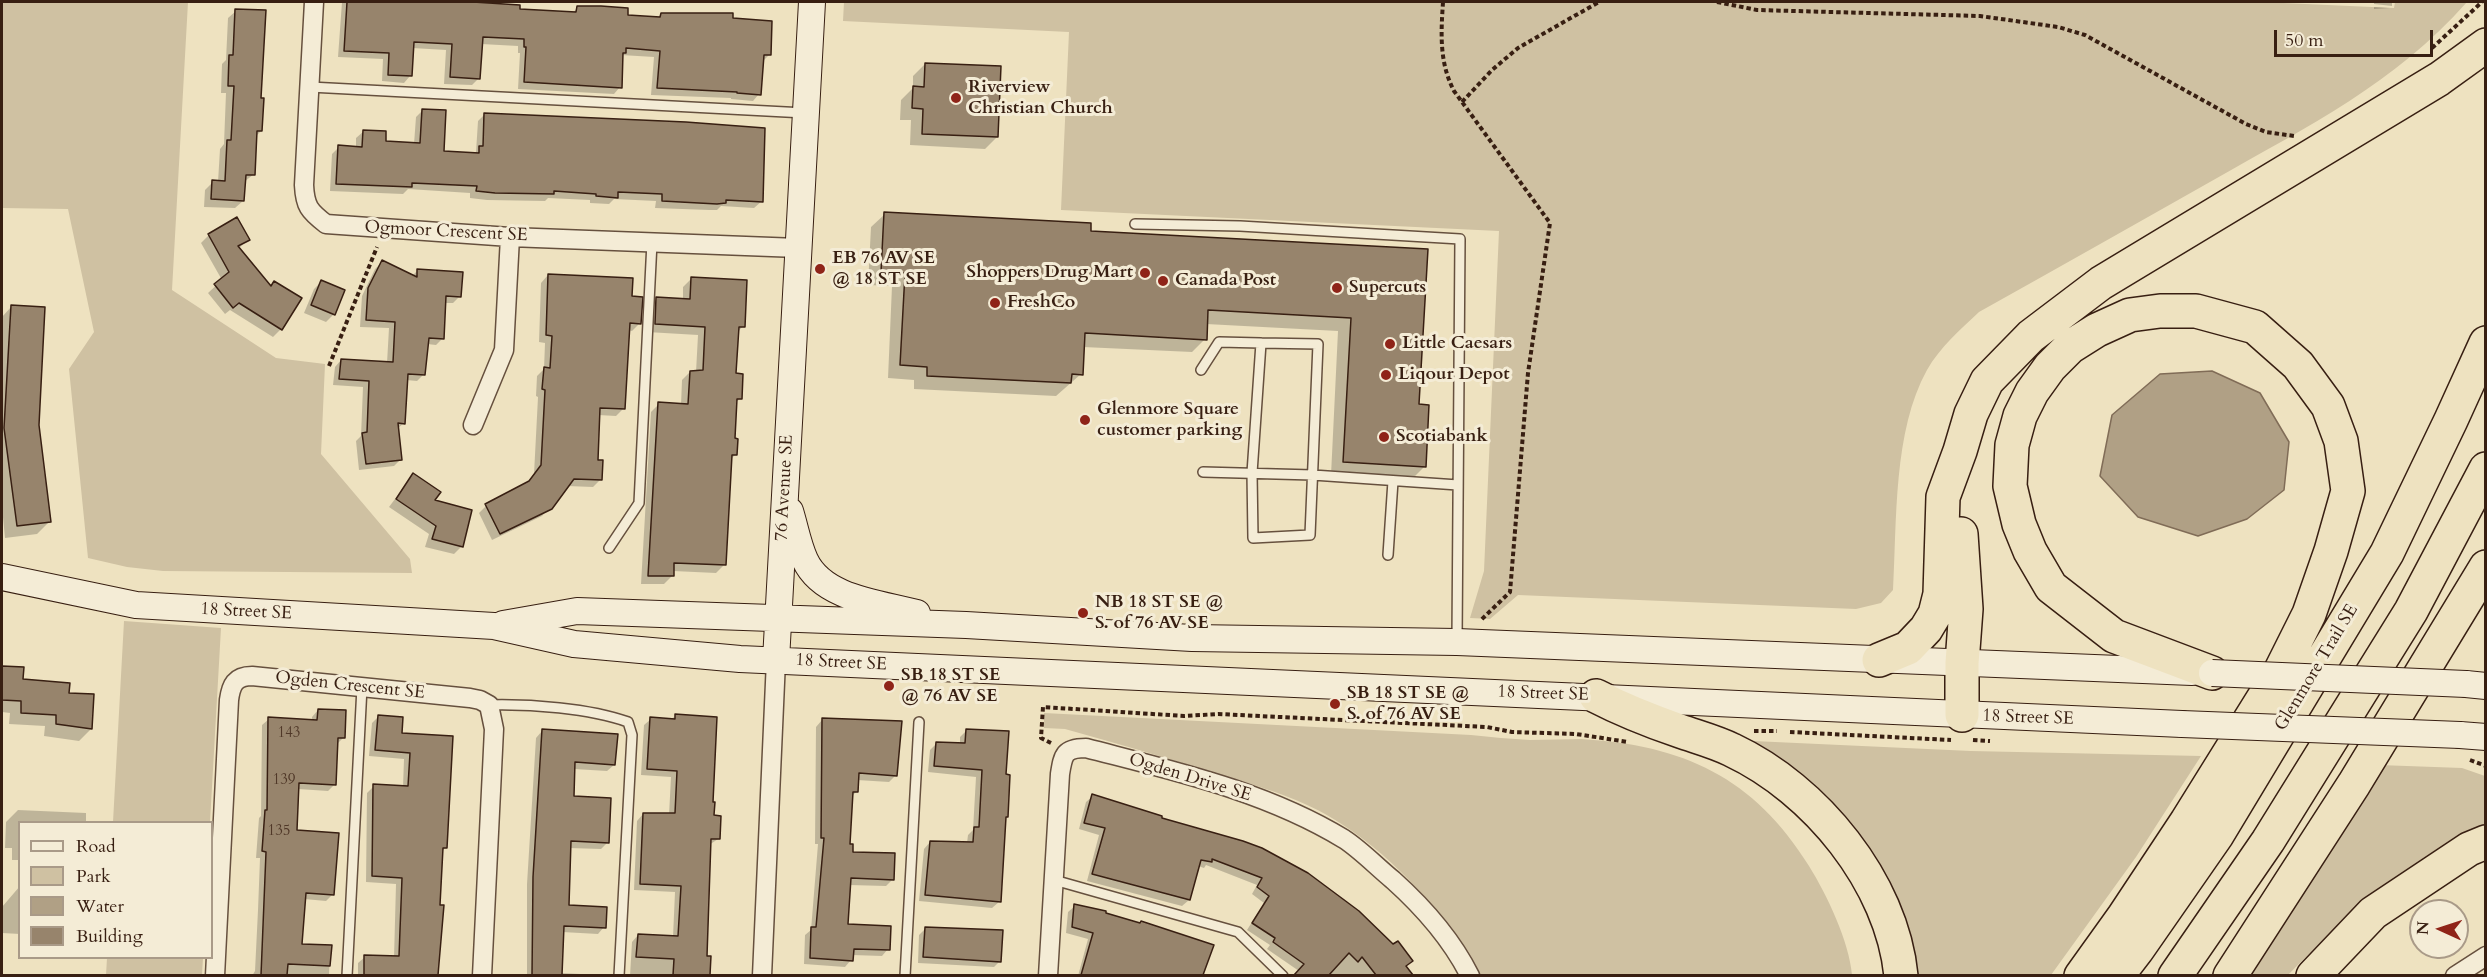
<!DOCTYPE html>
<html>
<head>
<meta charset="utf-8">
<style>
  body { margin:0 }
  #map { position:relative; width:2487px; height:977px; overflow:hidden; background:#eee2c0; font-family:Cardo,serif }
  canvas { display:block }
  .frame { position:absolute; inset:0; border:3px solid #381f12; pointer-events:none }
  .legend { position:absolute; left:18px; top:821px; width:195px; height:138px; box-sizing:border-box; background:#f4ecd6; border:2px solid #a99a88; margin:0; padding:8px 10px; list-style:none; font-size:18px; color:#381f12 }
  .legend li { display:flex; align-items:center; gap:12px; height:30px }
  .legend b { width:30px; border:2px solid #a99a88 }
  .north { position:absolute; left:2409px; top:899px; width:60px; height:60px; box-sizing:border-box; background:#f4ecd6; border:2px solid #a99a88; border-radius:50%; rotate:273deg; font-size:16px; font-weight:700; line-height:24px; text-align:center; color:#381f12 }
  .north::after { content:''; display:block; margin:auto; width:21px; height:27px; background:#8f2418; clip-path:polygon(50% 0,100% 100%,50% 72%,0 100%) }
  .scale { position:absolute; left:2274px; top:30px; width:159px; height:27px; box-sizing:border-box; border:3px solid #381f12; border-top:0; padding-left:8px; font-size:18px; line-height:21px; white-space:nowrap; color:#381f12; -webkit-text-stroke:4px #f4ecd6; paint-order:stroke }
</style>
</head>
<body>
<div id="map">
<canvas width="2487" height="977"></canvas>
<div class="frame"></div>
<ul class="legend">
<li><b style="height:8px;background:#f4ecd6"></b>Road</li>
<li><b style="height:16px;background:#cfc1a2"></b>Park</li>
<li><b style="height:16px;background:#b0a085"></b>Water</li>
<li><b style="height:16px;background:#97846c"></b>Building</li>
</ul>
<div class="north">N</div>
<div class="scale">50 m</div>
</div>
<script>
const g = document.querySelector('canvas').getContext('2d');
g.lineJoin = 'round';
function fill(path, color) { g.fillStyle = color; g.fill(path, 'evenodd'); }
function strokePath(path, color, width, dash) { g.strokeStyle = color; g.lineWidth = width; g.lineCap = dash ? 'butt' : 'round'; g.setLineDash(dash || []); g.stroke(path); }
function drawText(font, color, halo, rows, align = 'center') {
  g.font = font + ' Cardo,serif'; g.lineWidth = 6; g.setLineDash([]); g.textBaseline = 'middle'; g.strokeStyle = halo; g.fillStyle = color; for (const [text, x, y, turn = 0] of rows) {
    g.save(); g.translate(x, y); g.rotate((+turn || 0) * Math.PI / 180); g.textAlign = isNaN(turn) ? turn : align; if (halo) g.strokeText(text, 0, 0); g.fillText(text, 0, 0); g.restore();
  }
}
fill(new Path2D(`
  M 2,2 L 188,2 L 172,290 L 276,358 L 325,364 L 321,454 L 410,559 L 412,573 L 163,571 L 127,567 L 88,558 L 69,369 L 94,332 L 68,209 L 2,208 Z
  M 844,2 L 2261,2 L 2394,8 L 2395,2 L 2467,2 C 2394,84 2310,125 2217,178 C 2138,223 2059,267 1979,312 C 1961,329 1940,347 1927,370 C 1893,431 1897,521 1893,590 L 1881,603 L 1856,609 L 1518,595 L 1490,619 L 1470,618 L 1484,571 L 1499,231 L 1061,210 L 1069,32 L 843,21 Z
  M 124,621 L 221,628 L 210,822 L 113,822 Z
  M 1044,713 L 1471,735 C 1491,737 1511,739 1530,740 C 1547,740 1564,739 1581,739 C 1683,745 1754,777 1809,866 C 1827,895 1849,941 1852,975 L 1480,975 C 1445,915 1399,861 1340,823 C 1302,798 1260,787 1218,774 C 1167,758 1116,743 1065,729 L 1044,728 Z
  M 1753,741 L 1971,751 L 2201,756 L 2136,857 L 2051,975 L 1915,976 L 1900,915 L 1750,747 Z
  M 2379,765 L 2462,768 L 2485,776 L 2485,826 C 2405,867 2350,911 2288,975 L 2246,976 Z
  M 107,958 L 203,958 L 202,975 L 106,975 Z`), '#cfc1a2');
const water = new Path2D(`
  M 2212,371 L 2260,393 L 2289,442 L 2284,490 L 2247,519 L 2198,536 L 2138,517 L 2100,476 L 2112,415 L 2160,374 Z`);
fill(water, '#b0a085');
strokePath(water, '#806c57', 1.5);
fill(new Path2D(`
  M 342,2 L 464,2 L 518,11 L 572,14 L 577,8 L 626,16 L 658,18 L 661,15 L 731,20 L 769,55 L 762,62 L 759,94 L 753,101 L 731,99 L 731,98 L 651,95 L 654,57 L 621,55 L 620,87 L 614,94 L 518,89 L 520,53 L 518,53 L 518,46 L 481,44 L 479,78 L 472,85 L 444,84 L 446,50 L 412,48 L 410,76 L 404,83 L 382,81 L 383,59 L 338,57 Z
  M 2374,2 L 2392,2 L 2392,6 L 2374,4 Z
  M 2374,7 L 2390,8 L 2374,9 Z
  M 236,11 L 259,99 L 261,131 L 256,136 L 254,174 L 244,182 L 243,201 L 235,208 L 204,207 L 205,190 L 213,182 L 218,182 L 220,149 L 224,144 L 226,93 L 221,93 L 222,64 L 226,60 L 228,18 Z
  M 925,64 L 997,137 L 985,149 L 910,145 L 911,120 L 900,120 L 901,100 L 913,88 L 913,76 Z
  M 423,110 L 442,152 L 474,154 L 476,152 L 478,121 L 485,114 L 762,201 L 754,208 L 721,206 L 717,210 L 709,210 L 655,208 L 656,201 L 614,199 L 609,204 L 590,203 L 590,200 L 548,198 L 545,201 L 487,200 L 470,198 L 470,193 L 408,189 L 403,194 L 330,191 L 332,154 L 339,147 L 356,148 L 356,138 L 364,131 L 384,143 L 414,144 L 416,117 Z
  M 885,214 L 1089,233 L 1426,251 L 1418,405 L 1425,466 L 1411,480 L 1331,475 L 1338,331 L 1206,324 L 1205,339 L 1192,352 L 1083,347 L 1081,374 L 1056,396 L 914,389 L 914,380 L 888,378 L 892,286 L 868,285 L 871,227 Z
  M 209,235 L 248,240 L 238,249 L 281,329 L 273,337 L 230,310 L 225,314 L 208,293 L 222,280 L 201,243 Z
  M 382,262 L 412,276 L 418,270 L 460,296 L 453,303 L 445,303 L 443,338 L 436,345 L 427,344 L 424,374 L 417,381 L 406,380 L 404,423 L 397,429 L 401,459 L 394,466 L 359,470 L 356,441 L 361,436 L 363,387 L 333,385 L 335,367 L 341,360 L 387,363 L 389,328 L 360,327 L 362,296 L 375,269 Z
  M 548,275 L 630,298 L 640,323 L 632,331 L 628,330 L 624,408 L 616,416 L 598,415 L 596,461 L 600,480 L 593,487 L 567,486 L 542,516 L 492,540 L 479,513 L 486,506 L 526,484 L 534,474 L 538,397 L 536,396 L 537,376 L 544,369 L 545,343 L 539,342 L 541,283 Z
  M 692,278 L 743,326 L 737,333 L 735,375 L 741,398 L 735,403 L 733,440 L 736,454 L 730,460 L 724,565 L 716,573 L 673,571 L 672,576 L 664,584 L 641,584 L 651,412 L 659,404 L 681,405 L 682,380 L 690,372 L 696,372 L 698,335 L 647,332 L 648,307 L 657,299 L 683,300 L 683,287 Z
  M 321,282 L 334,314 L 326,322 L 304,313 L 314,289 Z
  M 11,307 L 37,425 L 49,522 L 37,534 L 5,538 L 2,507 L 2,317 Z
  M 413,475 L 462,546 L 454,554 L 425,547 L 429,534 L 389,507 Z
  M 2,668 L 22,669 L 22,680 L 68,694 L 91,729 L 79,741 L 44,736 L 45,726 L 9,724 L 10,713 L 2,712 Z
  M 318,710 L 343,738 L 336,745 L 335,784 L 328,791 L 298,789 L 295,832 L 333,894 L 326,901 L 304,899 L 301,945 L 330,947 L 329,976 L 252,976 L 255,971 L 258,910 L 260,858 L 256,858 L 259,818 L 261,816 L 262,725 L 269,719 L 312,721 L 312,717 Z
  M 675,716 L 718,839 L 709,845 L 705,957 L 710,958 L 709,976 L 630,976 L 632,942 L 638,935 L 673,937 L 675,892 L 634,890 L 637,821 L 643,814 L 669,815 L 671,777 L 641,775 L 644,725 L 651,719 L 671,720 Z
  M 378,717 L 400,735 L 451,737 L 446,847 L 441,852 L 438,906 L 443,906 L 437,976 L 358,976 L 358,963 L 365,957 L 394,958 L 396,884 L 366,882 L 367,793 L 374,786 L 403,787 L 404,759 L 369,756 L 372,723 Z
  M 822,720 L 896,775 L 889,782 L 857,780 L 856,792 L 851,797 L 849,845 L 851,853 L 893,879 L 886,886 L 849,885 L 847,925 L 888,949 L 882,956 L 852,955 L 851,960 L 845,967 L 804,964 L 805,935 L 811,930 L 818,844 L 815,844 L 816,727 Z
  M 967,730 L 1004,776 L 999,902 L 992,908 L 919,901 L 924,849 L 930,842 L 967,843 L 968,835 L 973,830 L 976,777 L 928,772 L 930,750 L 937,743 L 960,744 L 960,737 Z
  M 542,731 L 614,765 L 607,771 L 574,769 L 573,797 L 608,842 L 601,849 L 569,848 L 567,906 L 604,927 L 598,934 L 562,932 L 560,973 L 601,975 L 527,976 L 527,884 L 536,738 Z
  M 1093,796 L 1160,819 L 1243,842 L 1404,967 L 1411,976 L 1295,976 L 1299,971 L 1267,949 L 1270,945 L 1247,930 L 1264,903 L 1252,894 L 1257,885 L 1206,865 L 1204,868 L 1198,866 L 1189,900 L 1182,906 L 1087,881 L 1099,835 L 1079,829 L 1086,802 Z
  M 18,810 L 86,813 L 86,822 L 20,822 L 20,860 L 12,860 L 12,848 L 5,848 L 6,822 Z
  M 20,886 L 20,934 L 2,933 L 2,907 Z
  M 1075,906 L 1212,946 L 1201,976 L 1078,976 L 1088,939 L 1066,933 L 1068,912 Z
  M 925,929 L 1000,961 L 994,967 L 918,963 L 919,935 Z`), '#0003');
const building = new Path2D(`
  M 347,2 L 473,2 L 520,5 L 520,9 L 576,12 L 577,6 L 601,6 L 628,8 L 628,15 L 660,17 L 661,13 L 733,13 L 733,18 L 772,21 L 771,55 L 764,55 L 761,95 L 737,93 L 737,92 L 657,88 L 660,51 L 626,48 L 626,53 L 623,53 L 622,88 L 524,82 L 526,47 L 524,47 L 524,39 L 483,37 L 480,79 L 450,77 L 452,44 L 414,42 L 412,76 L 388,75 L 389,53 L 344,51 Z
  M 235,9 L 266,10 L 261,98 L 264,98 L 262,131 L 257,131 L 255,175 L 246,175 L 244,201 L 211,199 L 212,180 L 225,181 L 227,140 L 231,140 L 234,86 L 228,86 L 229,55 L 233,55 Z
  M 925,63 L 1001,66 L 998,137 L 922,134 L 923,109 L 912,108 L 913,86 L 924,87 Z
  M 422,109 L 446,110 L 444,151 L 479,153 L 479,146 L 483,146 L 484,113 L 686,122 L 765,128 L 763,202 L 726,200 L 726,203 L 717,204 L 662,201 L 662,194 L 618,192 L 618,198 L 596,196 L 596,194 L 554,191 L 554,194 L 495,193 L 476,191 L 477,186 L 412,183 L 412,187 L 336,184 L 338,145 L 362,147 L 363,130 L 386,131 L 386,141 L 420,143 Z
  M 884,212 L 1091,223 L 1091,231 L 1428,249 L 1419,404 L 1429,405 L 1426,467 L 1343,462 L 1351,318 L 1208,310 L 1207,340 L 1085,333 L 1083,375 L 1072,374 L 1071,383 L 927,376 L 927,367 L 900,365 L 905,273 L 881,272 Z
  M 237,217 L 250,240 L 238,246 L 271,286 L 274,281 L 302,298 L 282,330 L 239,303 L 233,308 L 214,284 L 229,272 L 208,234 Z
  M 382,260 L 417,277 L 417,269 L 463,272 L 461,297 L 446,296 L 444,339 L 429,338 L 425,375 L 408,374 L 405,424 L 398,423 L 402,460 L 366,464 L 362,433 L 367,432 L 369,381 L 339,379 L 341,359 L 393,362 L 395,322 L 366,320 L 368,288 Z
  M 548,274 L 633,278 L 632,296 L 643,297 L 641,324 L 630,323 L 625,409 L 600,408 L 598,460 L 603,460 L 602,480 L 574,479 L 552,509 L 500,534 L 485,504 L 529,481 L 541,465 L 545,390 L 542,389 L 544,367 L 550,368 L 552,336 L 546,335 Z
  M 691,277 L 747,280 L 745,327 L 739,327 L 736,373 L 743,374 L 742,399 L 737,399 L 735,438 L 738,439 L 737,455 L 732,455 L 726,565 L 674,563 L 674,576 L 648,576 L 658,402 L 688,404 L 690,371 L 703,370 L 705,327 L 655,324 L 656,297 L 690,299 Z
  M 321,280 L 345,290 L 335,315 L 311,305 Z
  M 11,305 L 45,307 L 39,425 L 51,522 L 17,526 L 4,428 Z
  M 413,473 L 441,492 L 435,500 L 472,510 L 463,547 L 432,539 L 436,526 L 396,499 Z
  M 2,666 L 24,667 L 23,679 L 70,683 L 69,693 L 94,694 L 92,729 L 56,724 L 56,715 L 21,713 L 21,701 L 2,700 Z
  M 318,709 L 346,710 L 345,738 L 338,738 L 336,785 L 299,783 L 297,830 L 339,833 L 334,895 L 306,893 L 302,944 L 332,945 L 330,966 L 288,964 L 287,975 L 261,975 L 266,852 L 262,851 L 265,810 L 267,810 L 268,717 L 317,720 Z
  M 675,714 L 717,717 L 713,802 L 715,802 L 714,815 L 721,816 L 720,839 L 711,839 L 707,956 L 711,956 L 710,975 L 673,975 L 674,959 L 636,957 L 638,934 L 678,936 L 681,886 L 640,884 L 643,813 L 675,813 L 677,771 L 647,769 L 650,717 L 675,719 Z
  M 378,715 L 403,717 L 402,733 L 453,736 L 447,848 L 443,848 L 440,905 L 444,905 L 438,975 L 364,975 L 364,955 L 399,956 L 402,878 L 372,876 L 373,784 L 408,786 L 410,753 L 375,750 Z
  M 822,718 L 902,721 L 897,776 L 859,773 L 858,792 L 853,792 L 850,844 L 853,844 L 853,852 L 895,853 L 894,880 L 851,878 L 848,924 L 891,926 L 890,950 L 854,949 L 853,961 L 810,958 L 811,927 L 816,927 L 824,838 L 821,838 Z
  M 542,729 L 618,734 L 615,765 L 575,762 L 574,796 L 611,798 L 609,843 L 571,841 L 569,905 L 607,907 L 606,928 L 564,926 L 562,975 L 532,975 L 533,877 Z
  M 966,729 L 1009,731 L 1006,774 L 1010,775 L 1008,817 L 1006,817 L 1001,902 L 925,895 L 930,841 L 973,842 L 974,827 L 979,827 L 982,770 L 934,766 L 936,742 L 965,743 Z
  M 1092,794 L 1162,816 L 1162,818 L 1243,841 L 1262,848 L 1308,873 L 1359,911 L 1393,944 L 1398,941 L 1413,961 L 1406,966 L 1413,975 L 1376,975 L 1362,957 L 1358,962 L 1349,953 L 1329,975 L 1294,975 L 1304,964 L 1273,942 L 1275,938 L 1252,923 L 1269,896 L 1257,887 L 1262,878 L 1212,859 L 1212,862 L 1201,860 L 1190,900 L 1092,874 L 1105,828 L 1084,823 Z
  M 1074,904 L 1106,911 L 1106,913 L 1140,923 L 1141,921 L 1214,945 L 1203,975 L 1081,975 L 1093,933 L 1072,927 Z
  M 925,927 L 1003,930 L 1001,962 L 923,957 Z`);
fill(building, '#97846c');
strokePath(building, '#381f12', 1.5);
const lane = new Path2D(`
  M 310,87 L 805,113
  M 1135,224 L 1240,226 L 1460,239 L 1457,639
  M 1201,370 L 1219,342 L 1261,343 L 1252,473 L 1253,538 L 1310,535 L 1318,344 L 1261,343
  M 1203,472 L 1313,475 L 1458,485
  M 609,548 L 639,503 L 652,242
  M 1388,555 L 1393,481
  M 489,705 C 530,704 589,708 628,722 L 632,735 L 619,976
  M 1054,880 L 1238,932 L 1283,976
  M 347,976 L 362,687
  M 905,976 L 919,722`);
const street = new Path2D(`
  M 314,2 L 304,185 C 305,206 309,211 326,224 L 510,237 L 798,248
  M 473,425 L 504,350 L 510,237
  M 215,976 L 229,700 C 231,685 235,676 252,676 L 470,698 L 480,700 L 489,705 L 494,729 L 482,976
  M 762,976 L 776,660
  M 1048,976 L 1060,774 C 1063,755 1064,748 1086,748 C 1174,771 1265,791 1344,839 C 1361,850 1377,867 1393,880 C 1423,907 1452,940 1470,976
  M 2455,976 L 2486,956`);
const secondary = new Path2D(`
  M 790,511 C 795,527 798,545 805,560 C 823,599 880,603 917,613
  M 2,577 L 136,605 L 494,626 L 574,644 L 740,659 L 2182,724
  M 503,624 L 577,611 L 966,625 L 1192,638 L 1457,642 L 2192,672
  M 776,660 L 812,2
  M 2466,684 L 2486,686
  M 2460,735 L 2486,737`);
const highway = new Path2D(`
  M 1961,534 L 1966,609 L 1962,663 L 1962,715
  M 1879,660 L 1908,648 L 1926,629 L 1935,614 L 1940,594 L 1943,497 L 1960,451 L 1971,414 L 1987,381 L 2031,336 L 2101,283 L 2439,79 L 2486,45
  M 1596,696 C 1623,710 1651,721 1680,731 C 1697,737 1716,742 1732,750 C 1815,789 1892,882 1901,976
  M 2081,976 L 2124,916 L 2187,821 L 2281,670 L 2309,614 L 2331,551 L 2348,491 L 2341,441 L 2328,406 L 2298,365 L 2255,327 L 2196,311 L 2160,311 L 2130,315 L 2097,330 L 2070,347 L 2050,367 L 2032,392 L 2020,416 L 2012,445 L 2010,486 L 2019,524 L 2030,551 L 2051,587 L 2114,636 L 2212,673
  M 2117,976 L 2137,950 L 2217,835 L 2387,553 L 2451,420 L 2486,343
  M 2175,976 L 2268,841 L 2411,611 L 2486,469
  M 2230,976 L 2354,784 L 2486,567
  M 2313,976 L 2373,913 L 2469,849 L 2486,842`);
strokePath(lane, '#66503e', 12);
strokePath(street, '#66503e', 21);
strokePath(secondary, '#381f12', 28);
strokePath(highway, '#381f12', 36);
strokePath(new Path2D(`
  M 1443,2 C 1441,33 1439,62 1454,91 L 1550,223 L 1528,373 L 1510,592 L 1481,620
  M 1717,2 L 1757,10 L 1980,16 L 2058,27 L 2085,35 L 2246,124 L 2266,132 L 2294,136
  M 2432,48 L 2482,2
  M 1462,102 L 1492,70 L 1518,48 L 1599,2
  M 329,366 L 377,247
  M 1754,731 L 1777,731
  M 1790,732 L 1951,740
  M 1973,740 L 1990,741
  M 1051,743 L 1041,738 L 1043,707 L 1184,716 L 1218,714 L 1487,727 L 1512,732 L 1576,734 L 1628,742
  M 2470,760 L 2486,766`), '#381f12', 4, [4.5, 3]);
strokePath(lane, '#f4ecd6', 9);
strokePath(street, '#f4ecd6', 18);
strokePath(secondary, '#f4ecd6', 26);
strokePath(highway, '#eee2c0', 33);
const secondaryBridge = new Path2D(`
  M 2212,673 L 2466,684
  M 2182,724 L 2460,735`);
strokePath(secondaryBridge, '#381f12', 28, []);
strokePath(secondaryBridge, '#f4ecd6', 26);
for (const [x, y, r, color] of [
  [956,98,6,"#8f2418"],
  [820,269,6,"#8f2418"],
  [1145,273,6,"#8f2418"],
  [1163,281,6,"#8f2418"],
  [1337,288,6,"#8f2418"],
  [995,303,6,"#8f2418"],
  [1390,344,6,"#8f2418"],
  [1386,375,6,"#8f2418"],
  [1085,420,6,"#8f2418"],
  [1384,437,6,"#8f2418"],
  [1083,613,6,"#8f2418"],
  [889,686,6,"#8f2418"],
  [1335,704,6,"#8f2418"]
]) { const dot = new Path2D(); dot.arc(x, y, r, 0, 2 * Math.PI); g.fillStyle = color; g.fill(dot); strokePath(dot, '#f4ecd6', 2); }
drawText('15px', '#503828', null, [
  ["143",289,734],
  ["139",284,781],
  ["135",279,832]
]);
drawText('bold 18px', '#381f12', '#f4ecd6', [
  ["Riverview",968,88],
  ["Christian Church",968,109],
  ["EB 76 AV SE",832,259],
  ["@ 18 ST SE",832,280],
  ["Shoppers Drug Mart",1133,273,"right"],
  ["Canada Post",1175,281],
  ["Supercuts",1349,288],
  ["FreshCo",1007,303],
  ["Little Caesars",1402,344],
  ["Liqour Depot",1398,375],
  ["Glenmore Square",1097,410],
  ["customer parking",1097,431],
  ["Scotiabank",1396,437],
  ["NB 18 ST SE @",1095,603],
  ["S. of 76 AV SE",1095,624],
  ["SB 18 ST SE",901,676],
  ["@ 76 AV SE",901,697],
  ["SB 18 ST SE @",1347,694],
  ["S. of 76 AV SE",1347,715]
], 'left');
drawText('18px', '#381f12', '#f4ecd6', [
  ["Ogmoor Crescent SE",446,232,3],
  ["76 Avenue SE",785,488,-87],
  ["18 Street SE",246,612,3],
  ["18 Street SE",841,663,3],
  ["Glenmore Trail SE",2317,668,-59],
  ["Ogden Crescent SE",350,686,6],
  ["18 Street SE",1543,694,2],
  ["18 Street SE",2028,718,2],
  ["Ogden Drive SE",1190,778,17]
]);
</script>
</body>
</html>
